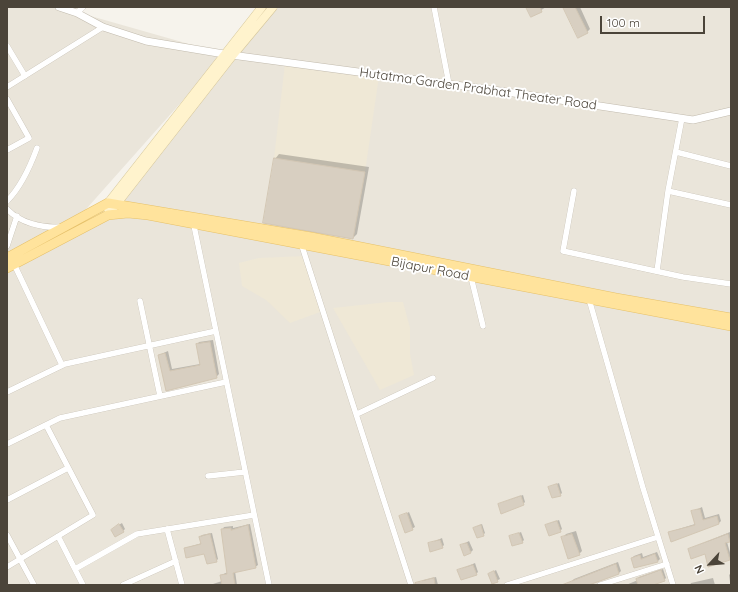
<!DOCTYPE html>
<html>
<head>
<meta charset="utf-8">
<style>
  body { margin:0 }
  #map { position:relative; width:738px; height:592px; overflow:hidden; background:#f6f3ec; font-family:Quicksand,sans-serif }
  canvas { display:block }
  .frame { position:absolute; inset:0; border:8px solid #4b4439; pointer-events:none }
  .north { position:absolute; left:690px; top:544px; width:40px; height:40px; -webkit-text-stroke:3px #fff; paint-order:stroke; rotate:244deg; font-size:11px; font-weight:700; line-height:16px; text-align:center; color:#4b4439 }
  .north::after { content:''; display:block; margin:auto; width:14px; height:18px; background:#4b4439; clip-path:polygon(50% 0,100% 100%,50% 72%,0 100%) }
  .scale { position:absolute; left:600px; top:16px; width:105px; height:18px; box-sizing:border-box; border:2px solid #4b4439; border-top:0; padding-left:5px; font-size:12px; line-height:14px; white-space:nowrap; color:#4b4439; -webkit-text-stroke:3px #fff; paint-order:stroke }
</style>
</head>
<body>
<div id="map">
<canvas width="738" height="592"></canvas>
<div class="frame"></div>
<div class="north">N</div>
<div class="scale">100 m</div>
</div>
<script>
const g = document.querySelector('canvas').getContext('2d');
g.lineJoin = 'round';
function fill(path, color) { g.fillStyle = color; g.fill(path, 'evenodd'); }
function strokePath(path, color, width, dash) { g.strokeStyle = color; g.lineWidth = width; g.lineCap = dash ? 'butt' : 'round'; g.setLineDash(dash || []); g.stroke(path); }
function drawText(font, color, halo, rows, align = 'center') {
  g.font = font + ' Quicksand,sans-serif'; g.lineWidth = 4; g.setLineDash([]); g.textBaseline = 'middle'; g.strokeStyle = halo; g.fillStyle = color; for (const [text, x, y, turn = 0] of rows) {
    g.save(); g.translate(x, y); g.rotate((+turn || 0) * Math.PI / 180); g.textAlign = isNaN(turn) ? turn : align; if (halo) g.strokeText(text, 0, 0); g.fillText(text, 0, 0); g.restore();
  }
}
fill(new Path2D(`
  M 7,7 L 59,7 L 224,54 L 64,234 L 113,207 L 263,7 L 731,7 L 731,585 L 7,585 Z`), '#eae5da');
fill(new Path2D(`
  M 285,64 L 379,76 L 365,172 L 274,158 Z
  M 305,256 L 323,311 L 290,323 L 266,300 L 242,286 L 239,263 L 259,258 Z
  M 388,302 L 403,302 L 410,328 L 410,354 L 414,375 L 380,390 L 333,308 Z`), '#efe8d6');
fill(new Path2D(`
  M 527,7 L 546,7 L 532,16 Z
  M 564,7 L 580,7 L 590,29 L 587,32 Z
  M 279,154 L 369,167 L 357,234 L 353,238 L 275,159 Z
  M 213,340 L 219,374 L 216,377 L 166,390 L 159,355 L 168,351 L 172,369 L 200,364 L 197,345 L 199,342 Z
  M 559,483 L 562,493 L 560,495 L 550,487 Z
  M 523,495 L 525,502 L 523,504 L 499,504 Z
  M 702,507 L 705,518 L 719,514 L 721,521 L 719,523 L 669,532 L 695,524 L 692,512 Z
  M 409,512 L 415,527 L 406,532 L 400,517 Z
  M 559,520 L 562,529 L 560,531 L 546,525 Z
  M 122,523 L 125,529 L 123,531 L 114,528 Z
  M 250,524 L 258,565 L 255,567 L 235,571 L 237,585 L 210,585 L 222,581 L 221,575 L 228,572 L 222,530 L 224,527 L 233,526 L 233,528 Z
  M 482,524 L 485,533 L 483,535 L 474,528 Z
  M 576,531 L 582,551 L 579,554 L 563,538 L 566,534 Z
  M 521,532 L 524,540 L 522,542 L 510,537 Z
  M 730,532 L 731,540 L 727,542 L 731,556 L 729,559 L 689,549 Z
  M 212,533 L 218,559 L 216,561 L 205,553 L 185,548 L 202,543 L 200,537 L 202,535 Z
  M 442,538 L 444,545 L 442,547 L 429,544 Z
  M 469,541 L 473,550 L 471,552 L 462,545 Z
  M 657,552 L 660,559 L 658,561 L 635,567 L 632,558 L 634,556 L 642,553 L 643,557 Z
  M 618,562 L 621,571 L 619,573 L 588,585 L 574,585 L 572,581 L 574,579 Z
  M 475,563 L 478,572 L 476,574 L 459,570 Z
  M 663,569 L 666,578 L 664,580 L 653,585 L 626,585 L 638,580 L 639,577 Z
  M 496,570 L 500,579 L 492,583 L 489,574 Z
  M 731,573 L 731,582 L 730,582 L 729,575 Z
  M 436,577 L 438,585 L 423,585 L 422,582 L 424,580 Z
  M 713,578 L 715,585 L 690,585 L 691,583 Z`), '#0003');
const building = new Path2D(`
  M 526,7 L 540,7 L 542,12 L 531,17 Z
  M 563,7 L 575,7 L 588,33 L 578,38 Z
  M 274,158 L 365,172 L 353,239 L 263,223 Z
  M 210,342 L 217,378 L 166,391 L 158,355 L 165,353 L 170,371 L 200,365 L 196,344 Z
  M 557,484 L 561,496 L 552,498 L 548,487 Z
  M 521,496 L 524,505 L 501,514 L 498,504 Z
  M 700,509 L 703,520 L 717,516 L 719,524 L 671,542 L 668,532 L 695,525 L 691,511 Z
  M 407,513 L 413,530 L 405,533 L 399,516 Z
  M 557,521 L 561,532 L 549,536 L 545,525 Z
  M 119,524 L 124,532 L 115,537 L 111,530 Z
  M 248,525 L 256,568 L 233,573 L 235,585 L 222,585 L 220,575 L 227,574 L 221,529 L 231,528 L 231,530 Z
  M 481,525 L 484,536 L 477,538 L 473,528 Z
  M 519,533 L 523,543 L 512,546 L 509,536 Z
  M 210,534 L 217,562 L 207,564 L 204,554 L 186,558 L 184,548 L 201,544 L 199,537 Z
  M 572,534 L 580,555 L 568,559 L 561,537 Z
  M 728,534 L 730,542 L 725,543 L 730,560 L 708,567 L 705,554 L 691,559 L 688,549 Z
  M 440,540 L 443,548 L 430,552 L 428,543 Z
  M 467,543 L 471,553 L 464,556 L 460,545 Z
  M 655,554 L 658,562 L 634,568 L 631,558 L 640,555 L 641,559 Z
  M 616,564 L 619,574 L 589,585 L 562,585 Z
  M 473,565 L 477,575 L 461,580 L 457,570 Z
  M 661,570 L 665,581 L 653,585 L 638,585 L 636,579 Z
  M 494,571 L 498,582 L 492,584 L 488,574 Z
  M 434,578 L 435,585 L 415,585 L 415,583 Z`);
fill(building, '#d8cfc1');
strokePath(building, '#d3c7b4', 1);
const minor = new Path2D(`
  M 434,7 L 449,84
  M 77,13 L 83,7
  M 7,46 L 25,76
  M 7,87 L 103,27
  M 7,99 L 29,138 L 7,150
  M 676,152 L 731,166
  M 574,191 L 563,251 L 683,277 L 731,284
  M 668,191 L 731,205
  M 7,201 C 21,187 30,167 37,148
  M 7,209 C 20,223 42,228 60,227
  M 193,221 L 269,585
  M 301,243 L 411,585
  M 7,246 L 17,216
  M 14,264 L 62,365
  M 657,271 L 668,191 L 682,118
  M 471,277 L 483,326
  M 589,299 L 643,488 L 673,585
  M 140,301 L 160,396
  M 7,392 L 65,364 L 216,331
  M 357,414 L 433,378
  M 7,444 L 60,418 L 226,382
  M 208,476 L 245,472
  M 7,500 L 68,468
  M 167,529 L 182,585
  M 7,535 L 34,585
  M 58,536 L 83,585
  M 7,567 L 93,515 L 46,425
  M 75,569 L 137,534 L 254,515
  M 123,585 L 176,561
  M 507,585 L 658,537
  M 600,585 L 667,564`);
const tertiary = new Path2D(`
  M 59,7 L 77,13 L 103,27 L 146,41 L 224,54 L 500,91 L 693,120 L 731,111`);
const secondary = new Path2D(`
  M 108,209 L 108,203 L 262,7
  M 108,215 L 233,55 L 273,7`);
const primary = new Path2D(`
  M 7,258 L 108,203 L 311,237 L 616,298 L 731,318
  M 7,268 L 108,215 L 128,213 L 148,215 L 731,326`);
strokePath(minor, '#c2bbae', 6);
strokePath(tertiary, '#c2bbae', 8);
strokePath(secondary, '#d6c79b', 9);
strokePath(primary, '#e6c16a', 10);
strokePath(minor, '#fff', 5.5);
strokePath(tertiary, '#fff', 7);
strokePath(secondary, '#fff3cd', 8);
strokePath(primary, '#ffe39c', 9);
drawText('13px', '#4b4439', '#fff', [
  ["Hutatma Garden Prabhat Theater Road",478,89,8],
  ["Bijapur Road",430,269,11]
]);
</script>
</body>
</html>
